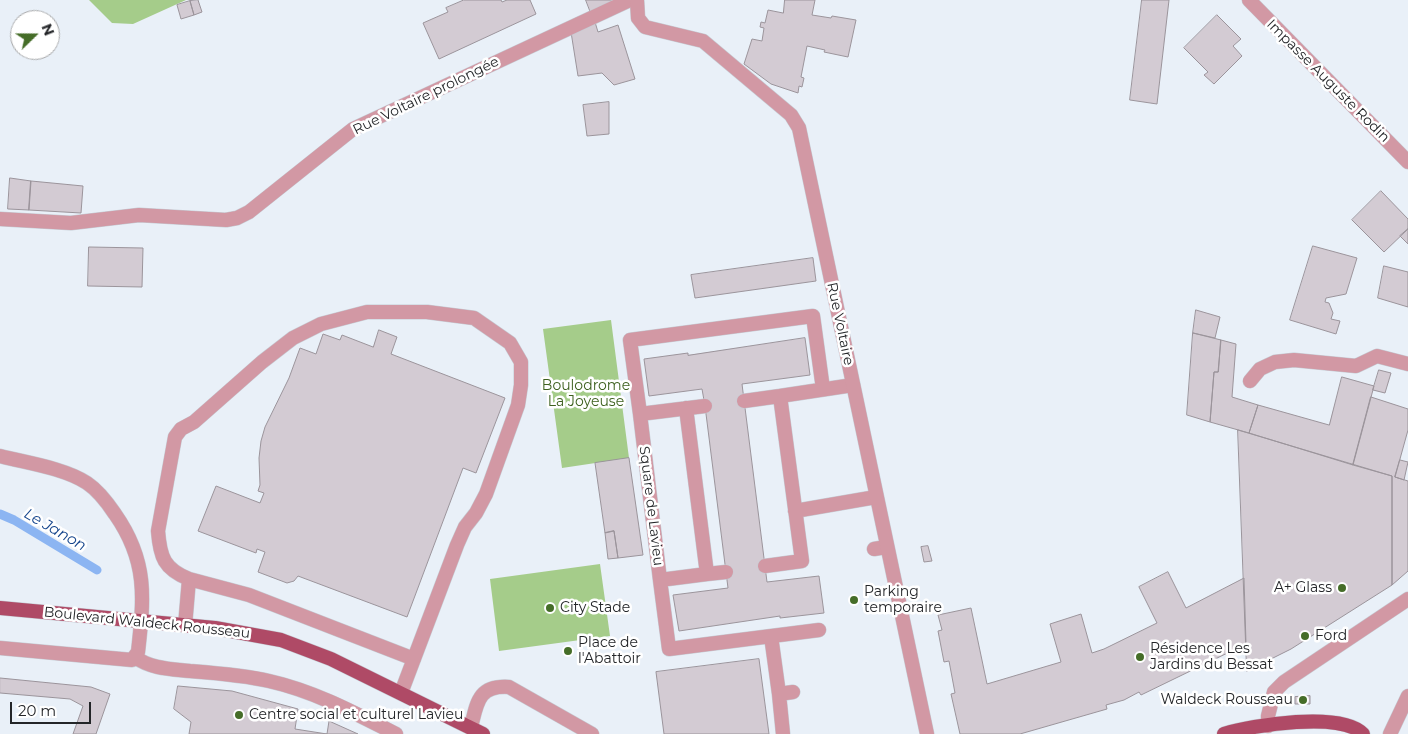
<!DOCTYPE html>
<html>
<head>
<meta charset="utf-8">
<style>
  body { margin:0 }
  #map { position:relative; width:1408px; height:734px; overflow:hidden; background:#e9f0f8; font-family:Montserrat,sans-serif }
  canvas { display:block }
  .north { position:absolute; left:10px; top:10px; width:50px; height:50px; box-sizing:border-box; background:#fff; border:1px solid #a7a8a9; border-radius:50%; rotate:68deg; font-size:14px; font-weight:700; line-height:20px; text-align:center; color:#232528 }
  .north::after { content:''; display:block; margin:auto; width:18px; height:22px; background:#456d28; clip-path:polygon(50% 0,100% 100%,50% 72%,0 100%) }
  .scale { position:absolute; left:10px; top:702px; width:81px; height:22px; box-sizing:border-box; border:2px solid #232528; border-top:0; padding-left:6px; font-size:15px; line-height:18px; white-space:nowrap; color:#232528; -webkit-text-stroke:4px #fff; paint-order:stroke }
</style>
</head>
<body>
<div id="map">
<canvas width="1408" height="734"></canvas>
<div class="north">N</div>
<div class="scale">20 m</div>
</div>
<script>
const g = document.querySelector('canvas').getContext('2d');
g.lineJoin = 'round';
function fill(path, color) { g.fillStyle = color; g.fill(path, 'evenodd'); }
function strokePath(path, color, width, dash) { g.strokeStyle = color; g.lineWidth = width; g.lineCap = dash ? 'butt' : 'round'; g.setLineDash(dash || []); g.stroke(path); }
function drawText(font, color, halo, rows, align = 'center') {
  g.font = font + ' Montserrat,sans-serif'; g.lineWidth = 5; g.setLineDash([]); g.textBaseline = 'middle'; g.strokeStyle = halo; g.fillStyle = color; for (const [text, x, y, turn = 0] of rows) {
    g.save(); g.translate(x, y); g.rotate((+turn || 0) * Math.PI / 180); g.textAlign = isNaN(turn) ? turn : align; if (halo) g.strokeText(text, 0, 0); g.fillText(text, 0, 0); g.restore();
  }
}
fill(new Path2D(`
  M 89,0 L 186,0 L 133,24 L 112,23 Z
  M 611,320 L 629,458 L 562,468 L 543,329 Z
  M 600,564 L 610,636 L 499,651 L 490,579 Z`), '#a5cc8a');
strokePath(new Path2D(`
  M 0,514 L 14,520 L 97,570`), '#8cb5f2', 9);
const building = new Path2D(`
  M 198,0 L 202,12 L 194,15 L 190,1 Z
  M 464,0 L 501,0 L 502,2 L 507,0 L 530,0 L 536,14 L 439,59 L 423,23 L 448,12 L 446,8 Z
  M 586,0 L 620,0 L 591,13 Z
  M 785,0 L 815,0 L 812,15 L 831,18 L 832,16 L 856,20 L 848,57 L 824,52 L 825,50 L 807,46 L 801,77 L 804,78 L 802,87 L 799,86 L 798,93 L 771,84 L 744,64 L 752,39 L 762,41 L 764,28 L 760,27 L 761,22 L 765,23 L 768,10 L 783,13 Z
  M 1142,0 L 1169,0 L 1157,104 L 1130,100 Z
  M 190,1 L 194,15 L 181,19 L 177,5 Z
  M 1217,15 L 1241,39 L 1233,46 L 1242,56 L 1214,84 L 1204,75 L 1208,72 L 1184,48 Z
  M 595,22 L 598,32 L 618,25 L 635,79 L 614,85 L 602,73 L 578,76 L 571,32 Z
  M 609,102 L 609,134 L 587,136 L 583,105 Z
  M 10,178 L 31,181 L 29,210 L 8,209 Z
  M 31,181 L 83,186 L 81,213 L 29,210 Z
  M 1381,191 L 1408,219 L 1408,229 L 1384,252 L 1352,220 Z
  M 1408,229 L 1408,244 L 1400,236 Z
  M 1313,246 L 1357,258 L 1346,294 L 1326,298 L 1325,302 L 1329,303 L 1333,313 L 1331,319 L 1340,321 L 1336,334 L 1290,320 Z
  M 89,247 L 143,248 L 142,287 L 88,286 Z
  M 813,258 L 816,281 L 695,298 L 691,275 Z
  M 1384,266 L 1408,272 L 1408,307 L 1378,298 Z
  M 1196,310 L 1220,317 L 1215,338 L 1193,333 Z
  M 379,330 L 397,337 L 391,354 L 505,398 L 476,473 L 463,468 L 407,617 L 298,576 L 294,581 L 287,583 L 258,572 L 265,552 L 257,549 L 256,553 L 198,531 L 216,486 L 260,503 L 264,493 L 258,491 L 260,485 L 259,458 L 261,441 L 265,427 L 289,378 L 300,348 L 316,354 L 323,334 L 340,340 L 342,335 L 373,347 Z
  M 1193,333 L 1221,340 L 1218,372 L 1214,372 L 1210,422 L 1187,415 Z
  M 805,338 L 810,375 L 742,384 L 767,582 L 819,576 L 824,613 L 780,618 L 780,616 L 679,631 L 673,595 L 728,588 L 705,406 L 702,389 L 649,396 L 644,359 L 688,353 L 688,355 Z
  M 1221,340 L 1236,344 L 1232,397 L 1258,405 L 1249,433 L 1210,422 L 1214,372 L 1218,372 Z
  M 1379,370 L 1391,373 L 1385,393 L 1373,390 Z
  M 1342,377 L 1374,386 L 1353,465 L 1249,433 L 1258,405 L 1329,425 Z
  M 1371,397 L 1408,409 L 1408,430 L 1395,477 L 1408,481 L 1408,571 L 1392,585 L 1392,476 L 1353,465 Z
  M 1238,430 L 1392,476 L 1392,585 L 1291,649 L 1247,671 Z
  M 629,458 L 643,555 L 618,558 L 614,531 L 605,533 L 595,463 Z
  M 1400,460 L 1408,462 L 1404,480 L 1395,477 Z
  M 614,531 L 618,558 L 608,559 L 605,533 Z
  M 928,546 L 932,561 L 924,562 L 921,547 Z
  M 1168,572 L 1186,608 L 1244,578 L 1246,644 L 1141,695 L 1139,692 L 1124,700 L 1106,705 L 1107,709 L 1020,734 L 960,734 L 951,694 L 955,693 L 949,661 L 944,662 L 938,631 L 942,630 L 938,615 L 971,608 L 987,684 L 1061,662 L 1050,624 L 1081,614 L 1092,653 L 1104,649 L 1157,623 L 1139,587 Z
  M 759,659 L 769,734 L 664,734 L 656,672 Z
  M 0,678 L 91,687 L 110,694 L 96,734 L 73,734 L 83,706 L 70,699 L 0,693 Z
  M 178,686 L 232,691 L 298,709 L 295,729 L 327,734 L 329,721 L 358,734 L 189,734 L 191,722 L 174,709 Z
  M 1310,696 L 1310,704 L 1295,704 L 1295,697 Z`);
fill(building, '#d3cbd3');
strokePath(building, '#9b949b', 1);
const service = new Path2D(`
  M 1249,0 L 1408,162
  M 0,219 L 71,223 L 139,215 L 226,220 L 237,218 L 249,212 L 353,129 L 630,0
  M 1250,381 L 1260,369 L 1275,362 L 1294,360 L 1356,366 L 1377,356 L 1408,364
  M 744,401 L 780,396
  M 686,408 L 707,574 L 660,580 L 640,414 L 705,406
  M 640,414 L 630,340 L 813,316 L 823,389
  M 795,511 L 876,497
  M 874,549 L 886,547
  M 765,566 L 802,561 L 780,396 L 853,385
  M 707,574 L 726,572
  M 189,579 L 249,595 L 414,659
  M 660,580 L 669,649 L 819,630
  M 185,626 L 189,579 C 164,569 160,557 158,531 L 175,437 L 181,429 L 194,422 L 262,362 L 293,338 L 321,324 L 367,312 L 427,312 L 474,318 L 510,343 L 521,362 L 521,385 L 518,405 L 486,494 L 476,513 L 465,527 L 457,545 L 401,693
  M 771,636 L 779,694
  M 135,657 C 151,669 171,669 190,671 C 216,673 244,675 269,681 C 314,691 355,713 396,734
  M 471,727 C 477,703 478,685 509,687 L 592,734
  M 783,734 L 779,694 L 793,692`);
const minor = new Path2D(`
  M 637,0 L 638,18 L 645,27 L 703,41 L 791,115 L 799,128 L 927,734
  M 0,456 C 27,463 64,468 87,483 C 99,491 107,502 115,514 C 148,561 144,598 138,652 L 132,660 L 0,648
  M 1268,726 L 1268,716 L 1274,692 L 1284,682 L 1408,599
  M 1390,734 L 1408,696`);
const primary = new Path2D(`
  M 0,608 L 215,628 L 281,640 L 331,659 L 483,734
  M 1224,734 C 1253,725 1341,711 1363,734`);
strokePath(service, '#c5cbd3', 15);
strokePath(minor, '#c5cbd3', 15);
strokePath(primary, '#c5cbd3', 15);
strokePath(service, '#d298a4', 14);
strokePath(minor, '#d298a4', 14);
strokePath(primary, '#af4a66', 14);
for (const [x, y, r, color] of [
  [1342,588,5,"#456d28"],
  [854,600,5,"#456d28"],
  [550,608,5,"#456d28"],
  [1305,636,5,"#456d28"],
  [568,651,5,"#456d28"],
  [1140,657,5,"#456d28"],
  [1303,700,5,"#456d28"],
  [239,715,5,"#456d28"]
]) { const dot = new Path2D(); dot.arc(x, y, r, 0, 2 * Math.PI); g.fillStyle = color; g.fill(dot); strokePath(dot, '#fff', 2); }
drawText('14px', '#232528', '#fff', [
  ["Impasse Auguste Rodin",1328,81,45],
  ["Rue Voltaire prolongée",426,96,-26],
  ["Rue Voltaire",840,324,78],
  ["Square de Lavieu",651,506,83],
  ["Boulevard Waldeck Rousseau",147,623,6]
]);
drawText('14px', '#3d601e', '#fff', [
  ["Boulodrome",586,386],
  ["La Joyeuse",586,402]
]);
drawText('14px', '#232528', '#fff', [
  ["A+ Glass",1332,588,"right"],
  ["Parking",864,592],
  ["temporaire",864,608],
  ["City Stade",560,608],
  ["Ford",1315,636],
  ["Place de",578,643],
  ["l'Abattoir",578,659],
  ["Résidence Les",1150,649],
  ["Jardins du Bessat",1150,665],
  ["Waldeck Rousseau",1293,700,"right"],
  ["Centre social et culturel Lavieu",249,715]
], 'left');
drawText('italic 15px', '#16468d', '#fff', [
  ["Le Janon",55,530,30]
]);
</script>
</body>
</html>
